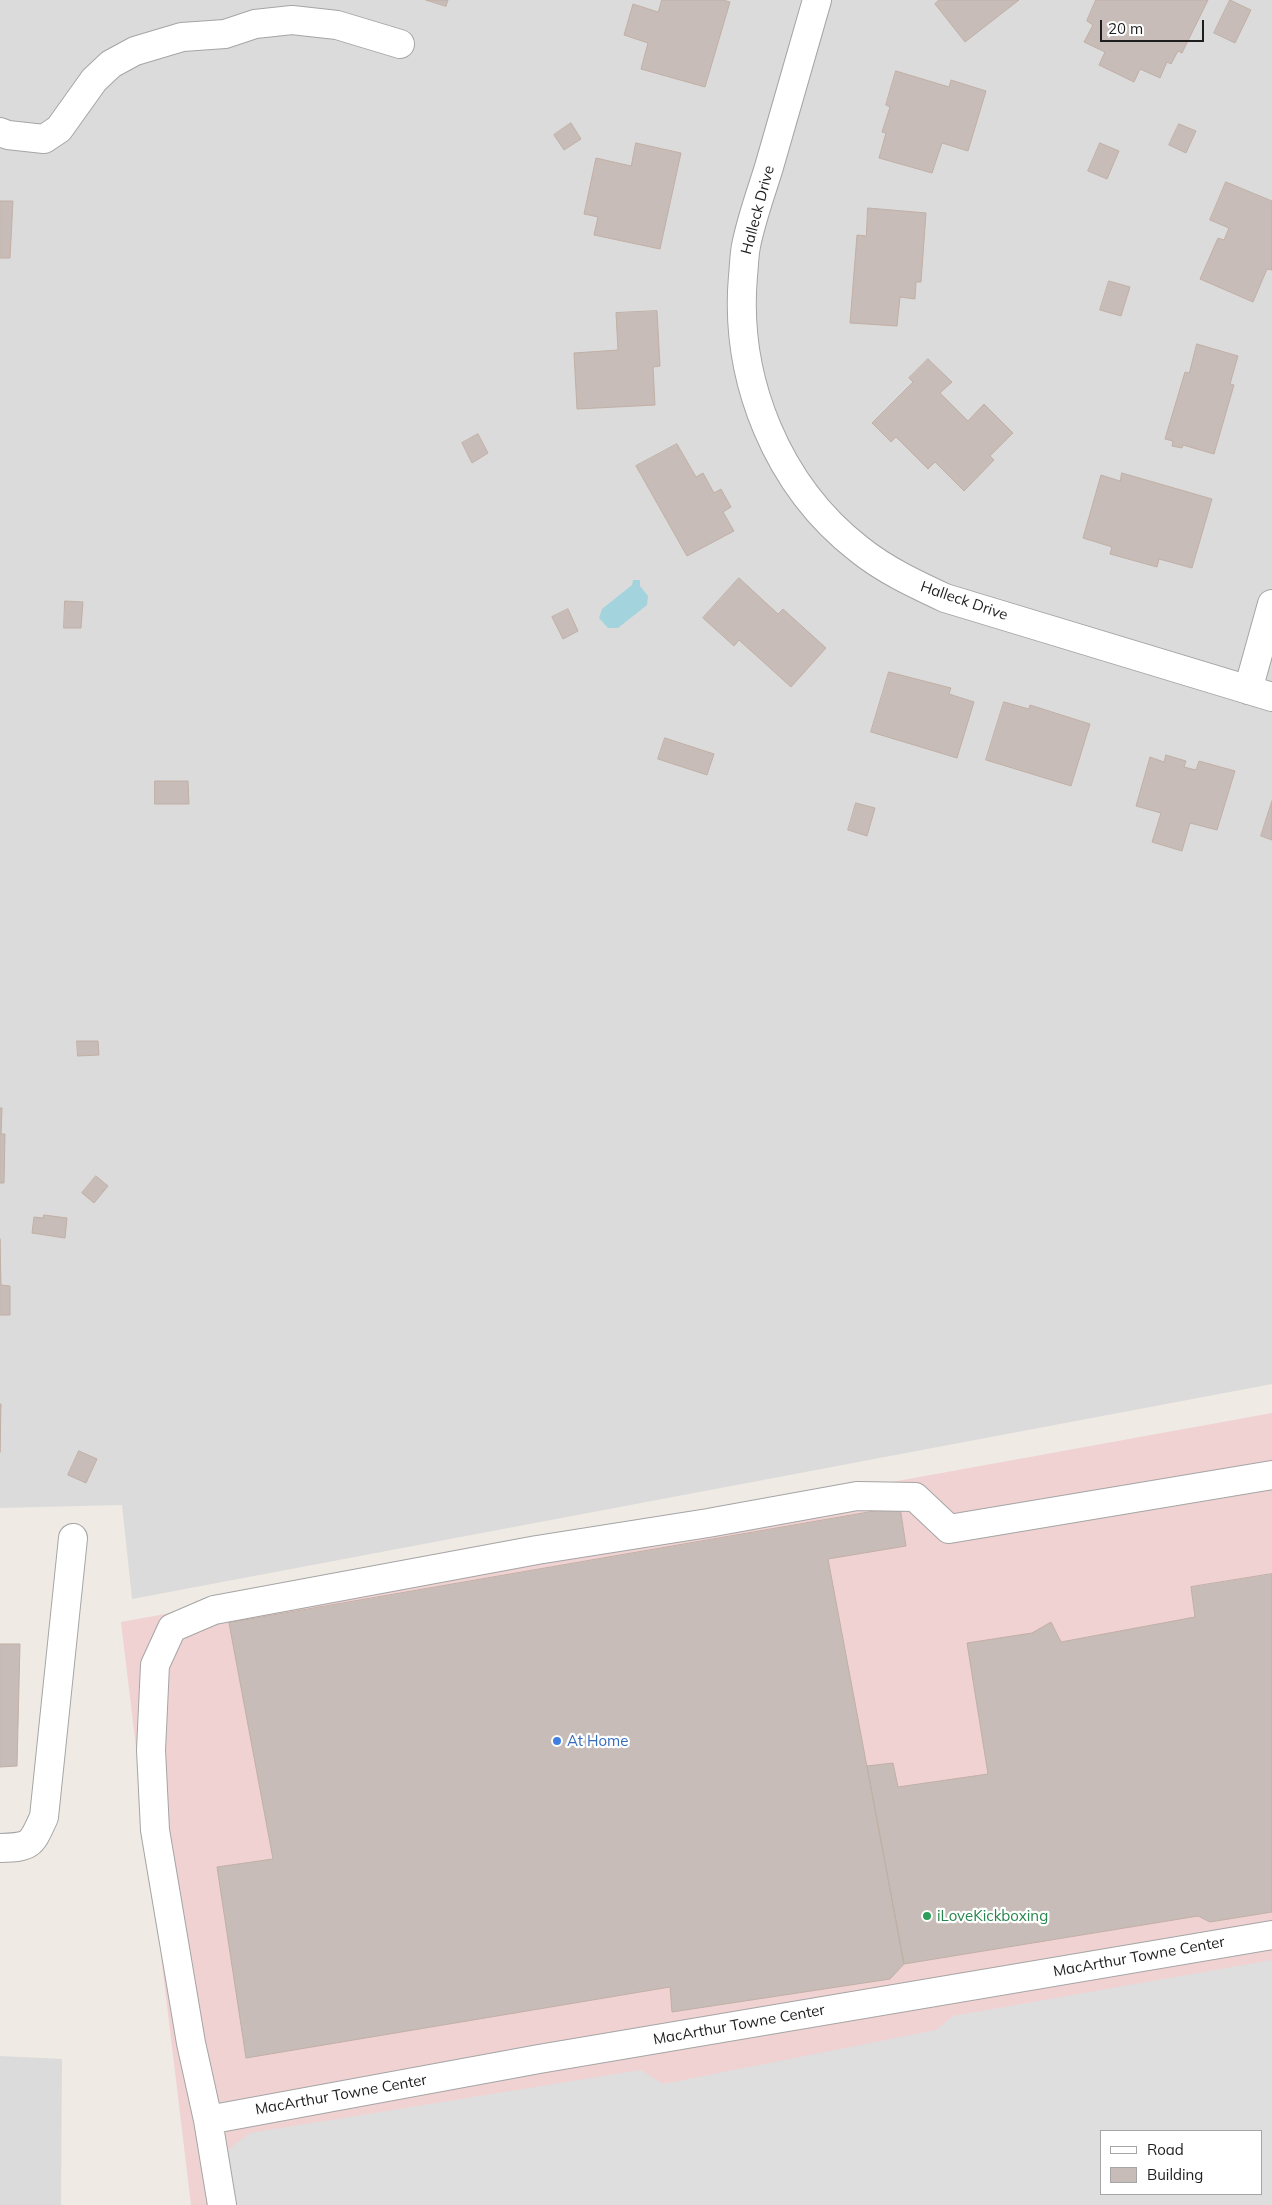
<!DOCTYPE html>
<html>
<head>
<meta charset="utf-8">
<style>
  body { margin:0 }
  #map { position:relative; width:1272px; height:2205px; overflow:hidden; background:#efeae4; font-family:Mulish,sans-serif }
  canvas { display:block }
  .legend { position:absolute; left:1100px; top:2130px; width:162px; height:65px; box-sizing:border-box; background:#fff; border:1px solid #a5a5a5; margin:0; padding:6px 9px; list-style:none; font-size:15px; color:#1e1e1e }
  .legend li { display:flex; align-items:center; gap:10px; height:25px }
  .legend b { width:25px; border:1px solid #a5a5a5 }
  .scale { position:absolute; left:1100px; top:20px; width:104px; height:22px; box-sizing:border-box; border:2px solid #1e1e1e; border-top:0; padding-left:6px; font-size:15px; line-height:18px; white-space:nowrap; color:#1e1e1e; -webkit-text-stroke:4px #fff; paint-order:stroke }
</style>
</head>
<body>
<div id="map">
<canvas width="1272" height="2205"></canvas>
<ul class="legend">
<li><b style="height:6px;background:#fff"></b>Road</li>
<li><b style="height:14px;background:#c7bcb7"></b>Building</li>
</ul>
<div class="scale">20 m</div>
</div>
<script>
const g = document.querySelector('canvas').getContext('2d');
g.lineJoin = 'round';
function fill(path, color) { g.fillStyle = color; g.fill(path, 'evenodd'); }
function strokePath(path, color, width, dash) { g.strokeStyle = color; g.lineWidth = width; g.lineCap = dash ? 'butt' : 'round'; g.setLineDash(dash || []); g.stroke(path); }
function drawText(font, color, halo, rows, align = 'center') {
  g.font = font + ' Mulish,sans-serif'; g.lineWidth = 4.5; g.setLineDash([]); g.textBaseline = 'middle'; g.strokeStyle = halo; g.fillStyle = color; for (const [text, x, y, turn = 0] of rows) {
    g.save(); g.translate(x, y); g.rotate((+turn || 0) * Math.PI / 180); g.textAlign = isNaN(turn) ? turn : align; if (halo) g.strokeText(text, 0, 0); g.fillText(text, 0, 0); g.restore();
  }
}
fill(new Path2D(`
  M 0,0 L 1272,0 L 1272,1384 L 132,1599 L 122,1505 L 0,1508 Z
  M 0,2056 L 62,2059 L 61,2205 L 0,2205 Z`), '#dcdbdb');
fill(new Path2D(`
  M 1272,1413 L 1272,2205 L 191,2205 L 121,1622 ZM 1101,2131 L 1261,2131 L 1261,2194 L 1101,2194 Z`), '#f0d2d3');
fill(new Path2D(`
  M 1272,1960 L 1272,2205 L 235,2205 L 225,2152 L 250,2133 L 641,2070 L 663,2084 L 936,2030 L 953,2016 ZM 1101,2131 L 1261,2131 L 1261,2194 L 1101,2194 Z`), '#dedede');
fill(new Path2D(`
  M 633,580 L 640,580 L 640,586 L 648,596 L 647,605 L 618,628 L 608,628 L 599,618 L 602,609 L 632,585 Z`), '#a3d4dd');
const building = new Path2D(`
  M 426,0 L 448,0 L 446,6 Z
  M 662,0 L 723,0 L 730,2 L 705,87 L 641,69 L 648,43 L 624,35 L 633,4 L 658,12 Z
  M 939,0 L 1019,0 L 965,42 L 935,4 Z
  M 1096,0 L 1208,0 L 1182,53 L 1178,51 L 1171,64 L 1167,62 L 1160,78 L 1140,69 L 1134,82 L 1099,65 L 1105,52 L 1084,42 L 1093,25 L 1087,21 Z
  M 1230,0 L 1251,10 L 1235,43 L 1214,33 Z
  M 896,71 L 949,87 L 951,80 L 986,91 L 968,151 L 942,143 L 932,173 L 879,158 L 886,133 L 882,132 L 890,107 L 886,105 Z
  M 571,123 L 581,139 L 564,150 L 554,135 Z
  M 1179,124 L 1196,131 L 1186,153 L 1169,145 Z
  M 636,143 L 681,153 L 660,249 L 594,235 L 598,217 L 584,214 L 596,158 L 631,166 Z
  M 1100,143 L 1119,151 L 1107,179 L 1088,171 Z
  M 1226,182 L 1272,201 L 1272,270 L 1267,269 L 1253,302 L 1200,279 L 1218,238 L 1224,240 L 1229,228 L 1210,220 Z
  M 0,201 L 13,201 L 10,258 L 0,258 Z
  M 868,208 L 926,213 L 921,282 L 916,282 L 915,299 L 900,297 L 897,326 L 850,323 L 857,235 L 866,236 Z
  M 1109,281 L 1130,287 L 1121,316 L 1100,310 Z
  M 657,311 L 660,366 L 653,367 L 655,405 L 577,409 L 574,353 L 618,350 L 616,313 Z
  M 1197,344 L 1238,356 L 1230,384 L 1234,385 L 1214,454 L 1183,445 L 1182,448 L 1172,446 L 1173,441 L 1165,439 L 1185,372 L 1189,373 Z
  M 928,359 L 952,382 L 940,393 L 968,421 L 984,404 L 1013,433 L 990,456 L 994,460 L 964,491 L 935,462 L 928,469 L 896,437 L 891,442 L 872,423 L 913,382 L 909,378 Z
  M 478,434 L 488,453 L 472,463 L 462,443 Z
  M 677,444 L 696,477 L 703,473 L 714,493 L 721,489 L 731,507 L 723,512 L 734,531 L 687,556 L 636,466 Z
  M 1122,473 L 1212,499 L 1192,568 L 1159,559 L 1157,567 L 1110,554 L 1112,547 L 1083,538 L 1101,475 L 1120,481 Z
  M 739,578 L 778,614 L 783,609 L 826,648 L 791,687 L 739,640 L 734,646 L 703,618 Z
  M 65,601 L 83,602 L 81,628 L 64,628 Z
  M 568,609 L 578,631 L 563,639 L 552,617 Z
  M 889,672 L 951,688 L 949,694 L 974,702 L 957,758 L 871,732 Z
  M 1004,702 L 1029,709 L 1030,705 L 1090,724 L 1071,786 L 986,760 Z
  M 665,738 L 714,754 L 707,775 L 658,759 Z
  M 1166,755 L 1186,761 L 1184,767 L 1196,770 L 1199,761 L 1235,771 L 1217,830 L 1190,823 L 1182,851 L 1152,842 L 1161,813 L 1136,806 L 1150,757 L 1164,762 Z
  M 155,781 L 188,781 L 189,804 L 155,804 Z
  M 1272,801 L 1272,840 L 1261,836 Z
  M 856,803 L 875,808 L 867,836 L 848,830 Z
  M 77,1041 L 98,1041 L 99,1055 L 78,1056 Z
  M 0,1108 L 2,1108 L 1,1134 L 5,1134 L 4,1183 L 0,1183 Z
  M 96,1176 L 108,1186 L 94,1203 L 82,1193 Z
  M 44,1215 L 67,1218 L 65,1238 L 32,1233 L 34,1217 L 43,1218 Z
  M 0,1239 L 1,1285 L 10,1286 L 10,1315 L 0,1315 Z
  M 0,1404 L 1,1404 L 0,1452 Z
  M 79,1451 L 97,1459 L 86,1483 L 68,1475 Z
  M 900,1507 L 906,1546 L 828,1559 L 904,1964 L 890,1979 L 672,2012 L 670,1987 L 246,2058 L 217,1867 L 273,1859 L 229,1623 Z
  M 1272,1574 L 1272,1912 L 1210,1922 L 1198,1916 L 904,1964 L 867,1766 L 893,1763 L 898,1787 L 988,1774 L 967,1643 L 1032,1633 L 1051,1622 L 1061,1642 L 1195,1617 L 1191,1587 Z
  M 0,1644 L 20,1644 L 17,1766 L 0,1767 Z`);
fill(building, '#c7bcb7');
strokePath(building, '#c1b0a6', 1);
const minor = new Path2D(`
  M 817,0 C 801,56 785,111 769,167 C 761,193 751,220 746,246 C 744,256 744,267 743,276 C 734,379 777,486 860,550 C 885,570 915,584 945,598 L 1272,697
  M 0,132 L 8,135 L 44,139 L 59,129 L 94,80 L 111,64 L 135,51 L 182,37 L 225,34 L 255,24 L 292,20 L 337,25 L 400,44
  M 1248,690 L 1272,604
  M 0,1848 C 32,1847 31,1845 44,1817 L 73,1538
  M 208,2120 L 539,2059 L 1272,1935
  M 222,2205 L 208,2120 L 191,2043 L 155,1830 L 151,1750 L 155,1665 L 172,1628 L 214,1610 L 537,1550 L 708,1523 L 857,1496 L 915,1497 L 949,1529 L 1272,1475`);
strokePath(minor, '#a5a5a5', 30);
strokePath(minor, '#fff', 28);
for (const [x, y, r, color] of [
  [557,1741,5,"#3f7fe0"],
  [927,1916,5,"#2e9e5b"]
]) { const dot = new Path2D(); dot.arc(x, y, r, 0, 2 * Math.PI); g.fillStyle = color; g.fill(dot); strokePath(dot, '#fff', 2); }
drawText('15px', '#1e1e1e', '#fff', [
  ["Halleck Drive",758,210,-75],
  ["Halleck Drive",964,601,19],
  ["MacArthur Towne Center",1139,1957,-10],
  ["MacArthur Towne Center",739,2025,-10],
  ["MacArthur Towne Center",341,2095,-10]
]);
drawText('15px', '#366cbe', '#fff', [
  ["At Home",567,1741]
], 'left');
drawText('15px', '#27864d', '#fff', [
  ["iLoveKickboxing",937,1916]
], 'left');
</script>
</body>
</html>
